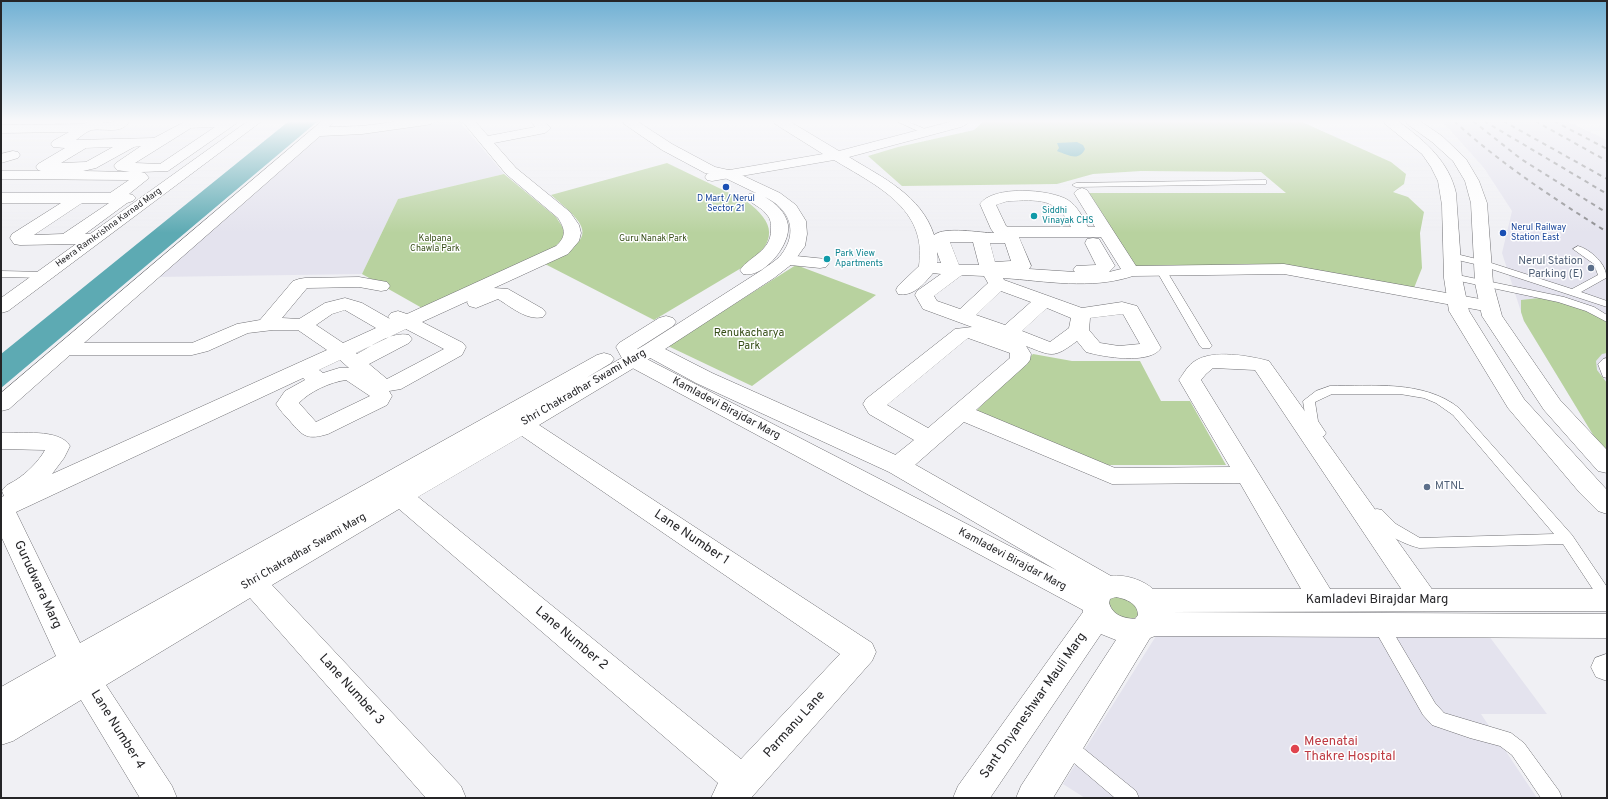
<!DOCTYPE html>
<html>
<head>
<meta charset="utf-8">
<style>
  body { margin:0 }
  #map { position:relative; width:1608px; height:799px; overflow:hidden; background:#f0f0f4; font-family:Overpass,sans-serif }
  canvas { display:block }
  .frame { position:absolute; inset:0; border:2px solid #252527; pointer-events:none }
</style>
</head>
<body>
<div id="map">
<canvas width="1608" height="799"></canvas>
<div class="frame"></div>
</div>
<script>
const g = document.querySelector('canvas').getContext('2d');
g.lineJoin = 'round';
function fill(path, color) { g.fillStyle = color; g.fill(path, 'evenodd'); }
function strokePath(path, color, width, dash) { g.strokeStyle = color; g.lineWidth = width; g.lineCap = dash ? 'butt' : 'round'; g.setLineDash(dash || []); g.stroke(path); }
function drawText(font, color, halo, rows, align = 'center') {
  g.font = font + ' Overpass,sans-serif'; g.lineWidth = 3; g.setLineDash([]); g.textBaseline = 'middle'; g.strokeStyle = halo; g.fillStyle = color; for (const [text, x, y, turn = 0] of rows) {
    g.save(); g.translate(x, y); g.rotate((+turn || 0) * Math.PI / 180); g.textAlign = isNaN(turn) ? turn : align; if (halo) g.strokeText(text, 0, 0); g.fillText(text, 0, 0); g.restore();
  }
}
fill(new Path2D(`
  M 440,121 L 459,121 L 504,174 L 398,199 L 362,274 L 156,277 L 318,136 L 387,130 Z
  M 1442,121 L 1567,121 L 1607,140 L 1607,450 L 1595,438 L 1524,321 L 1502,253 L 1512,211 L 1484,168 Z
  M 1156,636 L 1489,636 L 1547,714 L 1481,714 L 1537,798 L 1085,798 L 1063,784 Z`), '#e4e3ee');
fill(new Path2D(`
  M 984,121 L 1300,121 L 1391,162 L 1406,174 L 1404,184 L 1393,192 L 1408,197 L 1424,212 L 1420,233 L 1422,268 L 1414,288 L 1339,274 L 1136,267 L 1089,193 L 1286,193 L 1261,172 L 1141,171 L 1093,174 L 1057,184 L 902,186 L 868,156 L 898,147 L 974,130 Z
  M 667,163 L 746,201 C 776,223 777,241 748,264 L 654,320 L 545,264 C 595,238 593,230 551,195 Z
  M 504,174 L 556,217 C 560,223 564,228 565,236 L 555,248 L 422,308 L 362,274 L 398,199 Z
  M 796,265 L 876,295 L 752,386 L 668,346 Z
  M 1539,298 C 1553,300 1603,310 1607,324 C 1608,332 1607,344 1607,353 L 1602,354 L 1596,361 L 1597,370 L 1607,383 L 1607,450 L 1595,438 L 1524,321 L 1521,312 L 1521,300 Z
  M 1033,354 L 1072,361 L 1140,361 L 1161,401 L 1190,401 L 1226,465 L 1099,465 L 976,411 Z
  M 1118,595 L 1138,605 L 1138,616 L 1131,620 L 1116,617 L 1108,602 L 1110,598 Z`), '#b8d29f');
fill(new Path2D(`
  M 289,121 L 318,121 L 1,388 L 1,354 Z
  M 1077,142 L 1083,145 L 1085,149 C 1079,162 1068,155 1057,151 L 1059,148 L 1057,143 Z`), '#5daab3');
const lane = new Path2D(`
  M 896,121 L 906,121 L 925,129 L 921,131 L 918,131 Z
  M 1263,180 L 1266,180 L 1266,184 L 1076,187 L 1072,185 L 1076,183 Z
  M 1578,246 C 1590,249 1608,265 1606,278 L 1581,292 L 1607,301 L 1607,307 L 1479,265 L 1449,258 L 1447,256 L 1452,253 L 1485,261 L 1572,289 L 1598,275 L 1594,264 L 1573,249 Z
  M 1161,267 L 1166,270 L 1212,346 L 1210,348 L 1202,348 L 1200,346 L 1156,270 Z
  M 1,271 L 45,272 L 50,275 L 45,278 L 1,277 Z
  M 1453,274 L 1564,297 L 1594,307 L 1607,315 L 1607,322 L 1586,311 L 1558,302 L 1450,279 L 1448,277 L 1450,275 Z
  M 1607,358 L 1607,378 L 1603,377 L 1598,364 L 1603,359 Z
  M 1330,386 C 1372,386 1424,380 1459,408 L 1572,535 L 1607,587 L 1607,605 L 1602,603 L 1563,544 L 1419,548 C 1400,543 1380,532 1370,514 L 1372,510 L 1377,509 L 1382,510 L 1396,524 L 1420,538 L 1554,534 L 1453,415 L 1436,403 L 1424,398 L 1400,394 L 1332,394 L 1315,402 L 1318,421 L 1326,433 L 1324,436 L 1316,436 L 1306,421 L 1303,401 L 1316,391 Z
  M 1380,618 L 1386,620 L 1435,703 L 1444,713 L 1511,733 L 1524,743 L 1559,791 L 1562,798 L 1541,798 L 1512,755 L 1500,746 L 1470,738 L 1432,725 L 1423,715 L 1372,625 L 1374,620 Z
  M 1067,738 L 1073,740 L 1136,791 L 1139,798 L 1115,798 L 1061,752 L 1058,746 L 1061,740 Z`);
const street = new Path2D(`
  M 89,121 L 104,121 L 103,123 C 112,123 121,120 130,121 C 121,135 105,128 92,130 C 87,131 80,137 76,140 L 154,138 L 186,121 L 235,121 L 237,123 L 168,171 L 141,172 L 145,173 L 149,178 L 129,194 L 133,195 L 136,198 L 133,201 L 127,203 L 85,234 L 90,234 L 248,121 L 262,121 L 8,311 L 1,313 L 1,298 L 76,244 L 20,245 L 14,244 L 10,238 L 12,234 L 61,203 L 1,203 L 1,193 L 110,193 L 129,180 L 1,179 L 1,171 L 41,171 L 38,170 L 36,167 L 38,164 L 65,148 L 53,147 L 51,144 L 53,141 L 69,132 L 1,133 L 1,125 L 83,124 ZM 215,127 L 160,164 L 135,163 L 191,128 ZM 141,146 L 116,163 L 114,166 L 117,170 L 130,172 L 83,171 L 96,168 L 134,147 ZM 113,147 L 86,162 L 61,163 L 86,148 ZM 82,203 L 109,203 L 63,234 L 34,235 Z
  M 322,121 L 335,121 L 329,127 L 362,126 L 401,121 L 432,121 L 431,124 L 426,125 L 362,134 L 320,136 L 84,343 L 192,343 L 237,324 L 260,320 L 293,281 L 299,279 L 305,278 L 359,277 L 387,282 L 390,286 L 387,290 L 381,291 L 359,287 L 307,288 L 282,318 L 299,319 L 325,303 L 345,298 L 362,303 L 390,319 L 388,317 L 391,313 L 398,311 L 407,314 L 556,246 C 566,237 566,230 558,218 L 506,174 L 462,121 L 475,121 L 488,136 L 535,127 L 531,121 L 544,121 L 551,128 L 545,133 L 494,143 L 516,168 L 570,212 L 579,225 L 581,233 L 579,241 L 568,254 L 494,288 L 508,289 L 543,309 L 546,313 L 543,317 C 527,321 511,307 498,299 L 476,308 L 469,306 L 467,302 L 468,301 L 422,322 L 463,343 L 466,347 L 462,355 L 401,389 L 389,391 L 392,396 L 387,405 L 328,434 C 308,440 303,437 290,421 C 285,416 280,410 276,404 L 285,391 L 305,380 L 303,378 L 16,512 L 80,643 L 597,355 L 604,353 L 611,355 L 614,359 L 611,363 L 586,378 L 643,346 L 650,344 L 657,346 L 660,350 L 657,354 L 539,425 L 872,643 L 876,652 L 872,661 L 751,798 L 711,798 L 718,783 L 399,509 L 272,585 L 461,786 L 466,798 L 426,798 L 250,598 L 106,685 L 172,786 L 177,798 L 140,798 L 81,700 L 13,741 L 1,745 L 1,687 L 56,656 L 1,536 L 1,497 L 4,496 L 2,491 C 6,484 10,484 16,480 C 27,473 39,461 45,450 L 1,449 L 1,433 C 20,434 59,428 70,446 L 64,458 L 52,474 L 327,350 L 298,330 L 273,330 L 248,333 L 208,351 L 192,355 L 70,355 L 9,409 L 1,411 L 1,393 ZM 345,310 L 376,328 L 343,343 L 316,325 L 332,314 ZM 406,329 L 444,349 L 387,379 L 369,364 L 409,343 L 412,339 L 409,335 C 392,331 372,346 357,354 L 356,353 ZM 340,360 L 349,368 L 339,368 L 323,373 L 319,370 ZM 346,380 L 370,396 L 316,422 L 299,403 C 309,392 330,382 346,380 ZM 522,436 L 840,654 L 741,759 L 418,497 Z
  M 774,121 L 789,121 L 839,151 L 953,121 L 968,121 L 967,124 L 961,127 L 849,157 C 883,178 921,195 934,235 C 945,226 980,233 994,233 L 991,229 L 980,204 C 993,185 1050,189 1068,200 C 1077,206 1083,217 1088,227 L 1095,227 L 1074,193 L 1077,190 L 1082,188 L 1087,190 L 1136,266 L 1284,264 L 1497,302 L 1499,306 L 1497,310 L 1490,312 L 1284,274 L 1133,276 C 1091,290 1046,281 1003,278 L 1004,280 L 1082,308 L 1122,302 L 1137,306 L 1161,348 C 1150,365 1103,357 1086,352 L 1077,341 C 1053,359 1052,356 1026,346 L 1031,354 L 1030,360 L 1027,364 L 976,410 L 1115,468 L 1230,467 L 1179,380 C 1184,373 1188,365 1195,361 C 1213,349 1250,356 1269,361 L 1434,592 L 1438,600 L 1434,608 L 1424,611 L 1414,608 L 1255,370 L 1213,368 L 1206,374 L 1201,380 L 1332,592 L 1336,600 L 1332,608 L 1322,611 L 1312,608 L 1240,483 L 1112,484 L 964,422 L 907,472 L 898,474 L 889,472 L 886,466 L 889,460 L 914,440 L 869,414 L 863,404 L 866,399 L 955,329 L 972,327 L 923,309 L 915,295 L 917,291 L 941,274 L 933,273 C 924,284 913,297 898,294 L 896,290 L 898,286 L 919,266 C 928,208 875,185 834,160 L 712,181 L 707,180 L 705,177 L 707,174 L 712,173 L 823,154 L 775,124 ZM 1008,201 C 1038,200 1057,197 1071,227 L 1008,227 L 1006,226 L 996,205 ZM 1019,237 L 1101,237 L 1121,269 L 1109,272 L 1115,266 L 1099,239 L 1093,238 L 1087,239 L 1085,243 L 1096,265 L 1076,266 L 1073,270 L 1075,272 L 1029,269 L 1031,266 ZM 950,242 L 973,242 L 979,265 L 959,265 ZM 990,243 L 1005,243 L 1011,261 L 995,262 ZM 937,252 L 941,263 L 937,263 ZM 962,275 L 984,276 L 988,283 L 960,309 L 937,301 L 934,296 ZM 1001,291 L 1031,302 L 1005,325 L 976,315 ZM 1047,308 L 1071,318 L 1069,328 L 1050,342 L 1022,331 ZM 1123,314 L 1140,344 L 1119,346 L 1100,343 L 1089,330 L 1090,318 ZM 968,338 L 1010,353 L 1010,358 L 928,428 L 887,405 Z
  M 13,151 L 18,152 L 20,155 L 18,158 L 1,163 L 1,154 Z
  M 786,255 L 826,259 L 829,263 L 826,267 L 820,268 L 780,264 L 777,260 L 780,256 Z
  M 1606,654 L 1607,654 L 1607,681 L 1596,677 L 1591,667 L 1595,658 Z`);
const secondary = new Path2D(`
  M 623,121 L 637,121 L 672,144 L 715,167 L 733,171 L 780,193 L 796,205 L 806,221 L 807,234 L 805,246 L 792,264 L 774,278 L 665,349 L 712,373 L 907,460 L 1111,576 C 1125,574 1143,580 1153,589 L 1607,589 L 1607,611 L 1167,612 L 1607,614 L 1607,638 L 1155,636 L 1150,638 L 1053,798 L 1016,798 L 1021,786 L 1116,640 L 1101,634 L 990,798 L 953,798 L 958,786 L 1083,612 L 1083,610 L 625,364 L 616,347 L 619,343 L 659,318 L 666,316 L 673,318 L 676,322 L 673,326 L 637,349 L 641,356 L 1058,571 L 889,472 L 696,383 L 643,354 L 640,350 L 643,346 L 762,270 C 768,265 776,261 781,255 C 799,232 790,209 765,197 C 775,203 786,212 788,225 C 791,245 763,279 743,274 L 740,270 C 750,256 771,251 771,230 C 771,224 771,219 767,215 C 762,207 752,205 746,197 L 749,194 L 756,193 L 723,177 L 705,173 L 662,150 L 624,124 ZM 1116,597 C 1127,599 1138,604 1138,615 L 1135,619 C 1124,618 1113,616 1109,603 L 1110,599 Z
  M 1384,121 L 1398,121 L 1402,124 C 1426,142 1449,162 1456,193 L 1462,278 L 1469,311 L 1524,399 L 1607,490 L 1607,514 L 1598,511 L 1580,493 L 1508,408 L 1449,311 L 1444,278 L 1442,205 L 1438,181 L 1431,167 L 1422,154 L 1385,124 Z
  M 1406,121 L 1420,121 L 1442,136 L 1466,159 L 1479,181 L 1487,203 L 1493,283 L 1502,316 L 1560,400 L 1607,450 L 1607,473 L 1598,471 L 1544,410 L 1482,316 L 1475,283 L 1471,203 L 1465,181 L 1453,161 L 1432,142 L 1407,124 Z`);
strokePath(lane, '#707074', 1);
strokePath(street, '#707074', 1);
strokePath(secondary, '#707074', 1);
fill(lane, '#fff');
fill(street, '#fff');
fill(secondary, '#fff');
strokePath(new Path2D(`
  M 1454,121 C 1501,164 1553,198 1607,232
  M 1473,121 L 1521,159 L 1607,213
  M 1484,121 L 1607,194
  M 1503,121 L 1607,179
  M 1535,121 L 1607,161
  M 1554,121 L 1607,149`), '#8c8c8f', 2, [4.5, 4.5]);
const sky = g.createLinearGradient(0, 0, 0, 233);
sky.addColorStop(0, '#70b0d3');
sky.addColorStop(0.52, '#f8f8fa');
sky.addColorStop(1, '#f8f8fa00');
g.fillStyle = sky;
g.fillRect(0, 0, 1608, 233);
for (const [x, y, r, color] of [
  [726,187,4,"#1a4fb4"],
  [1034,216,4,"#0f9aa8"],
  [1503,233,4,"#1a4fb4"],
  [827,259,4,"#0f9aa8"],
  [1591,268,4,"#5c6f8a"],
  [1427,487,4,"#5c6f8a"],
  [1295,749,5,"#e0444e"]
]) { const dot = new Path2D(); dot.arc(x, y, r, 0, 2 * Math.PI); g.fillStyle = color; g.fill(dot); strokePath(dot, '#fefeff', 1.5); }
drawText('9px', '#164399', '#fefeff', [
  ["D Mart / Nerul",726,199],
  ["Sector 21",726,209],
  ["Nerul Railway",1511,228,"left"],
  ["Station East",1511,238,"left"]
]);
drawText('9px', '#0d838f', '#fefeff', [
  ["Siddhi",1042,211],
  ["Vinayak CHS",1042,221],
  ["Park View",835,254],
  ["Apartments",835,264]
], 'left');
drawText('9px', '#252527', '#fefeff', [
  ["Heera Ramkrishna Karnad Marg",109,228,-36]
]);
drawText('9px', '#354d16', '#fefeff', [
  ["Kalpana",435,239],
  ["Chawla Park",435,249],
  ["Guru Nanak Park",653,239]
]);
drawText('11px', '#4e5e75', '#fefeff', [
  ["Nerul Station",1583,262],
  ["Parking (E)",1583,275],
  ["MTNL",1435,487,"left"]
], 'right');
drawText('11px', '#354d16', '#fefeff', [
  ["Renukacharya",749,334],
  ["Park",749,347]
]);
drawText('11px', '#252527', '#fefeff', [
  ["Shri Chakradhar Swami Marg",584,388,-30],
  ["Kamladevi Birajdar Marg",726,409,28],
  ["Shri Chakradhar Swami Marg",304,552,-30],
  ["Kamladevi Birajdar Marg",1012,560,28]
]);
drawText('13px', '#252527', '#fefeff', [
  ["Lane Number 1",691,538,34],
  ["Gurudwara Marg",37,585,65],
  ["Kamladevi Birajdar Marg",1377,600],
  ["Lane Number 2",571,639,40],
  ["Lane Number 3",351,690,48],
  ["Sant Dnyaneshwar Mauli Marg",1034,706,-55],
  ["Parmanu Lane",795,725,-48],
  ["Lane Number 4",117,730,58]
]);
drawText('13px', '#be3a42', '#fefeff', [
  ["Meenatai",1304,742],
  ["Thakre Hospital",1304,757]
], 'left');
</script>
</body>
</html>
